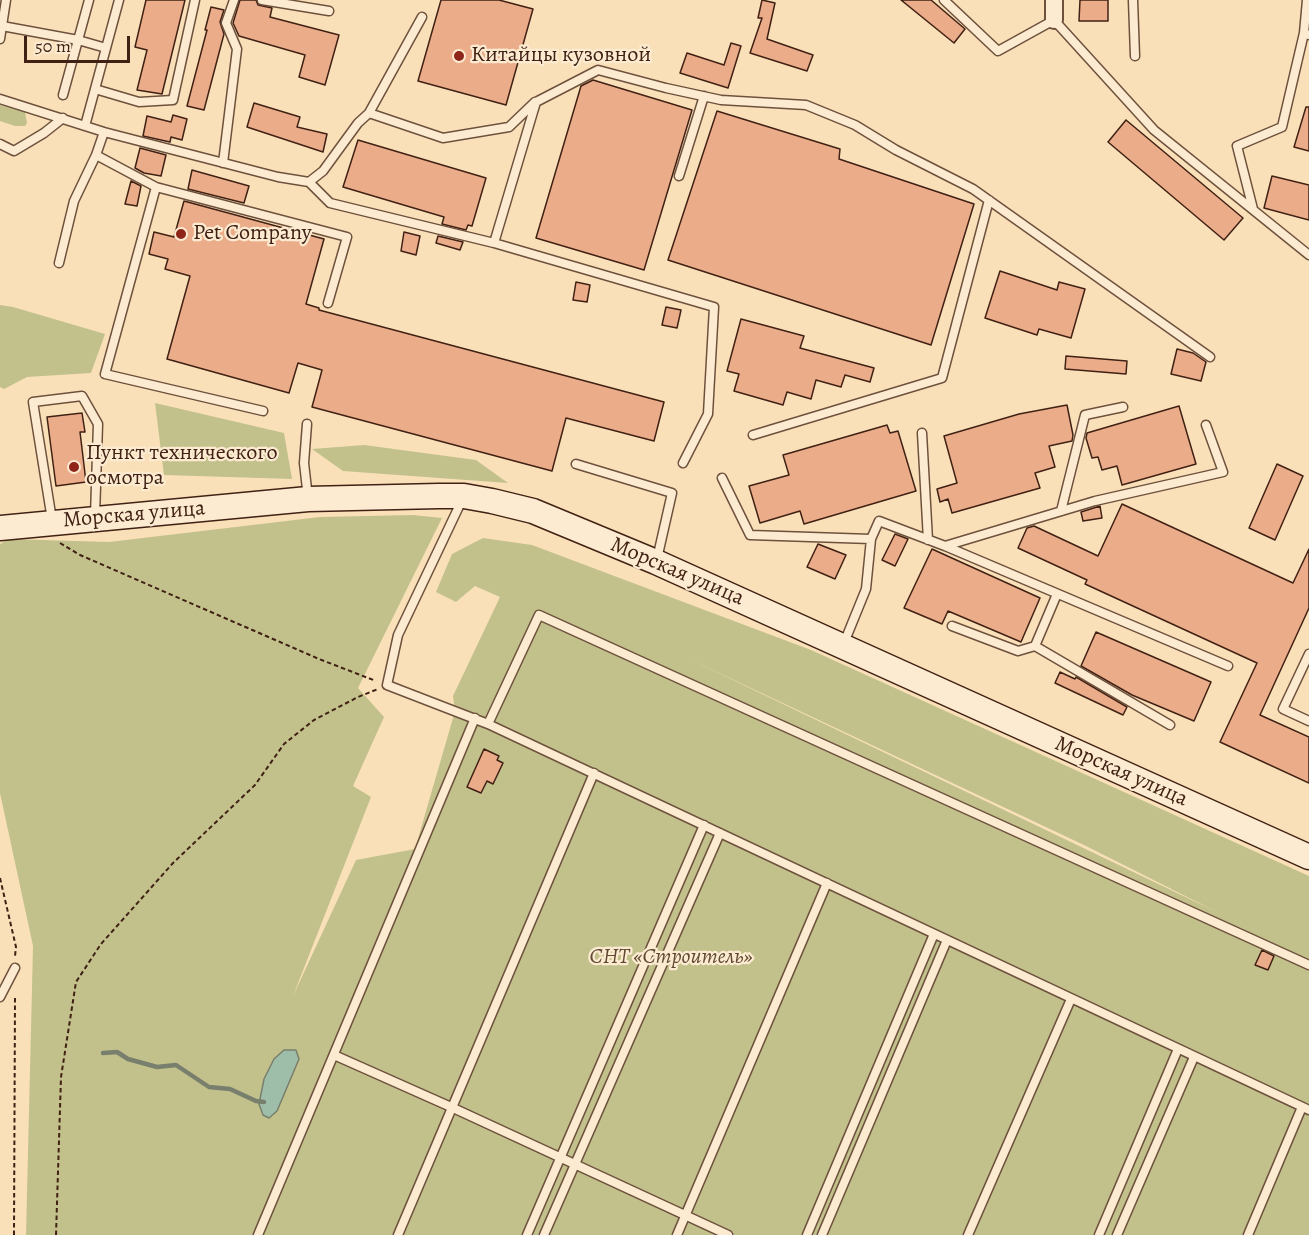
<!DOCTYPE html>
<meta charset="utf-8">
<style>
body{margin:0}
#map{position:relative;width:1309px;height:1235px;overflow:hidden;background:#fae0b8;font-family:Alegreya,serif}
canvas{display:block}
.scale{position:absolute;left:24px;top:36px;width:106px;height:27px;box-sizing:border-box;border:3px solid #402114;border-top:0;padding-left:8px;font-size:18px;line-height:21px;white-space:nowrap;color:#402114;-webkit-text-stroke:4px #fcebd1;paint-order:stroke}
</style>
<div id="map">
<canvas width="1309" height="1235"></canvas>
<div class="scale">50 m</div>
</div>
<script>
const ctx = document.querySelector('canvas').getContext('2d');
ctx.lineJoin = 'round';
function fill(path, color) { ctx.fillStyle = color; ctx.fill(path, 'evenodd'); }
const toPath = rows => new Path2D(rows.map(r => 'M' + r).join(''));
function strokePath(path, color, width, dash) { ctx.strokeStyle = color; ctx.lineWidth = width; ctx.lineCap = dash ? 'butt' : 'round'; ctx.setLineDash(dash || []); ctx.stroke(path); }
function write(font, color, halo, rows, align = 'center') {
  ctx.font = font + ' Alegreya,serif'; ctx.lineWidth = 4.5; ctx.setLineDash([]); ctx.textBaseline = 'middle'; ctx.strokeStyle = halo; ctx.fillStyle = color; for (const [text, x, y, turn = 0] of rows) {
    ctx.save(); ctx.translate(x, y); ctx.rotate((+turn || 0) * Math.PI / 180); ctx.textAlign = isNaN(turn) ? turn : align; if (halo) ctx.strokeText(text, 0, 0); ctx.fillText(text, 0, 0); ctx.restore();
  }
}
const green = toPath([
 [0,105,25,112,27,123,25,126,15,126,0,121],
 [0,305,13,307,105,334,91,373,27,377,4,389,0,387],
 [155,403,284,433,292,479,164,475],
 [364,445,476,460,508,483,343,471,312,449],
 [413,515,442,518,358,688,384,717,353,786,371,797,293,996,356,860,415,849,455,711,453,696,500,597,475,586,456,602,436,592,452,554,483,538,532,545,811,650,1309,876,1309,1235,26,1235,33,946,0,793,0,544,9,539,109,542,320,517],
 [685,657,1086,846,1219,913]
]);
const water = toPath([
 [284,1050,296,1050,299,1059,277,1111,269,1118,263,1115,259,1104,264,1079,274,1059,284,1050]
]);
const stream = toPath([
 [103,1053,117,1052,128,1059,157,1067,176,1065,209,1087,230,1089,256,1101,264,1102]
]);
const building = toPath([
 [146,0,185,0,162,94,137,90,147,50,135,47,146,0],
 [240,0,256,0,258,5,272,8,270,17,339,35,325,85,299,77,305,55,239,36,233,23,240,0],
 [441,0,499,0,533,9,506,105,418,81,441,0],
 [762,0,775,3,767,39,813,55,807,71,750,53,762,18,758,18,762,0],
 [901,0,931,0,965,29,954,43,901,0],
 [1080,0,1108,0,1108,21,1079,21,1080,0],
 [211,7,224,10,220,22,224,34,204,110,187,106,207,30,205,30,211,7],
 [731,43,741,46,728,88,680,73,687,53,724,65,731,43],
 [593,80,692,110,644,270,536,238,581,86,593,80],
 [254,103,300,117,297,127,327,134,323,152,247,127,254,103],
 [1306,107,1309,107,1309,151,1294,147,1306,107],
 [717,111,840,149,839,159,974,204,931,345,668,260,717,111],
 [173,115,187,119,182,140,171,137,170,142,143,136,147,116,171,122,173,115],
 [1126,120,1243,218,1224,240,1108,142,1126,120],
 [358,140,486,178,472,226,468,225,466,230,442,224,444,217,343,187,358,140],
 [140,148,166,155,161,176,144,173,135,168,140,148],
 [192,170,249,186,244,203,188,189,192,170],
 [1272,176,1309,185,1309,220,1264,208,1272,176],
 [131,181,141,186,137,206,125,204,131,181],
 [184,201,324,239,306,304,319,308,319,310,664,402,654,441,566,418,552,471,312,407,322,370,298,363,289,393,167,359,190,276,165,269,168,259,149,254,154,232,174,237,184,201],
 [404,232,420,236,416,255,401,251,404,232],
 [438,236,463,242,460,250,436,243,438,236],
 [1000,271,1057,290,1059,282,1085,289,1071,338,1039,329,1037,335,985,318,1000,271],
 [576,282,590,285,587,302,573,300,576,282],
 [666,307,681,310,677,328,662,325,666,307],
 [741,319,804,336,800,348,874,368,870,382,845,375,841,387,816,380,811,399,787,392,783,405,734,391,739,374,727,371,741,319],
 [1177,349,1193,353,1206,362,1201,381,1171,374,1177,349],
 [1066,356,1127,361,1126,374,1065,369,1066,356],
 [1067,405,1073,435,1072,441,1049,446,1055,467,1035,473,1040,488,952,513,948,499,940,502,937,489,957,483,944,436,1019,414,1067,405],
 [1179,406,1196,464,1122,485,1117,466,1102,470,1098,457,1092,458,1086,438,1087,433,1179,406],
 [82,413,85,432,80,432,86,482,56,486,47,417,82,413],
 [887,425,890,433,898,431,916,491,804,524,800,511,760,523,749,486,789,475,783,455,887,425],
 [1277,464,1303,476,1275,540,1249,528,1277,464],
 [1122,504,1293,583,1309,549,1309,608,1260,715,1309,737,1309,783,1220,742,1257,663,1085,584,1087,580,1018,548,1027,528,1034,526,1098,556,1122,504],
 [1100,506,1102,518,1083,521,1081,512,1100,506],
 [895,534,908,539,895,566,882,560,895,534],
 [818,544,846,555,835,579,807,567,818,544],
 [932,549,1040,598,1021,642,948,611,942,624,904,608,932,549],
 [1096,632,1211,682,1194,721,1132,695,1081,666,1096,632],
 [1060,672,1075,679,1076,677,1127,707,1123,715,1055,683,1060,672],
 [484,749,499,756,497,760,503,763,493,784,487,781,481,793,467,787,484,749],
 [1262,950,1274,956,1268,970,1255,965,1262,950]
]);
const path = toPath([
 [60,543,80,555,319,659,376,681],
 [0,878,16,947,15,956],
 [14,1235,15,995],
 [56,1235,61,1077,76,982,101,944,173,863,255,785,284,744,314,720,358,697,378,689]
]);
const lane = toPath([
 [262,0,329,11],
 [944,0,998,51,1054,20,1154,130,1309,255],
 [1133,0,1135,56],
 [1307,0,1304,33,1309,35],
 [2,26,78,40,106,48],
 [0,39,6,0],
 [95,89,139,102,173,100,195,0],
 [63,95,89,0],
 [0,99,104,132,278,177,309,182,330,203,494,243],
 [369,113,422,17],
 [85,126,119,0],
 [0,144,14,151,44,133,63,118],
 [96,155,156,187,105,374,263,411],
 [223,163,237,49,226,23,234,0],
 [679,176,704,96],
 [309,182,323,171,358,123,369,113,443,138,509,127,535,102],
 [156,187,347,237,328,303],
 [1253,209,1237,146,1282,127,1304,33],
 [59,263,74,201,96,155,104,132],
 [307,424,304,463,308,498],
 [922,433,928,540],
 [753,435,942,378,989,200],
 [683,463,708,414,714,307,494,243,536,102,598,70,666,88,721,100,806,105,855,125,896,150,973,189,1210,357],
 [576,464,672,493,657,559],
 [722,478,750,535,871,539],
 [463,498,398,635,387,685,488,724,1309,1110],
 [1061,511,1085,415,1123,407],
 [52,520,33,402,82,396,98,424,95,516],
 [945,546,1228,666],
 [1057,594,1035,646,1170,725],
 [952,626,1018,651,1035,646],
 [844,643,866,589,871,539,879,521,945,546,1095,501,1223,472,1206,425],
 [1309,654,1283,709,1309,721],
 [488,724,539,615,1309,965],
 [0,997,15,968],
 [334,1055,451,1107,728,1235],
 [258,1235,475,718],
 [398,1235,594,773],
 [527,1235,704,825],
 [544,1235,720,833],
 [677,1235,827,883],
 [807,1235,934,934],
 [822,1235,947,940],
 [968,1235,1071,999],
 [1099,1235,1178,1049],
 [1117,1235,1194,1057],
 [1248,1235,1302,1107]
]);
const street = toPath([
 [1054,20,1054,0]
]);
const secondary = toPath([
 [0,528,308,499,439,496,464,496,492,501,533,511,656,562,1309,857]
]);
const markers = [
 [459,56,6,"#8f2418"],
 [181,234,6,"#8f2418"],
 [74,467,6,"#8f2418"]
];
const poiNames = [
 ["Китайцы кузовной",471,56],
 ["Pet Company",193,234],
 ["Пункт технического",86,454],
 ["осмотра",86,479]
];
const streetNames = [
 ["Морская улица",134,515,-5],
 ["Морская улица",677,572,23],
 ["Морская улица",1121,772,24]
];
const parkNames = [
 ["СНТ «Строитель»",671,958]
];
fill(green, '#c2c18c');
fill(water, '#9fbea9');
strokePath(water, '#797f6d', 1.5);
strokePath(stream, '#797f6d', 4.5);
fill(building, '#ebac8a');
strokePath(building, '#402114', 1.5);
strokePath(lane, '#6e513d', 11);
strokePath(street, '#6e513d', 20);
strokePath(secondary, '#402114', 27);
strokePath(path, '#402114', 2, [4.5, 3]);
strokePath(lane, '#fcebd1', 8);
strokePath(street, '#fcebd1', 16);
strokePath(secondary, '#fcebd1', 24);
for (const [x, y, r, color] of markers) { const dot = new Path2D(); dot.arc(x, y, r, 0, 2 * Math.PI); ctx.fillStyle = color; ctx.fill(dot); strokePath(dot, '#fcebd1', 2); }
write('22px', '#402114', '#fcebd1', poiNames, 'left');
write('22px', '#402114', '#fcebd1', streetNames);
write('italic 22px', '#604932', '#fcebd1', parkNames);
</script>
